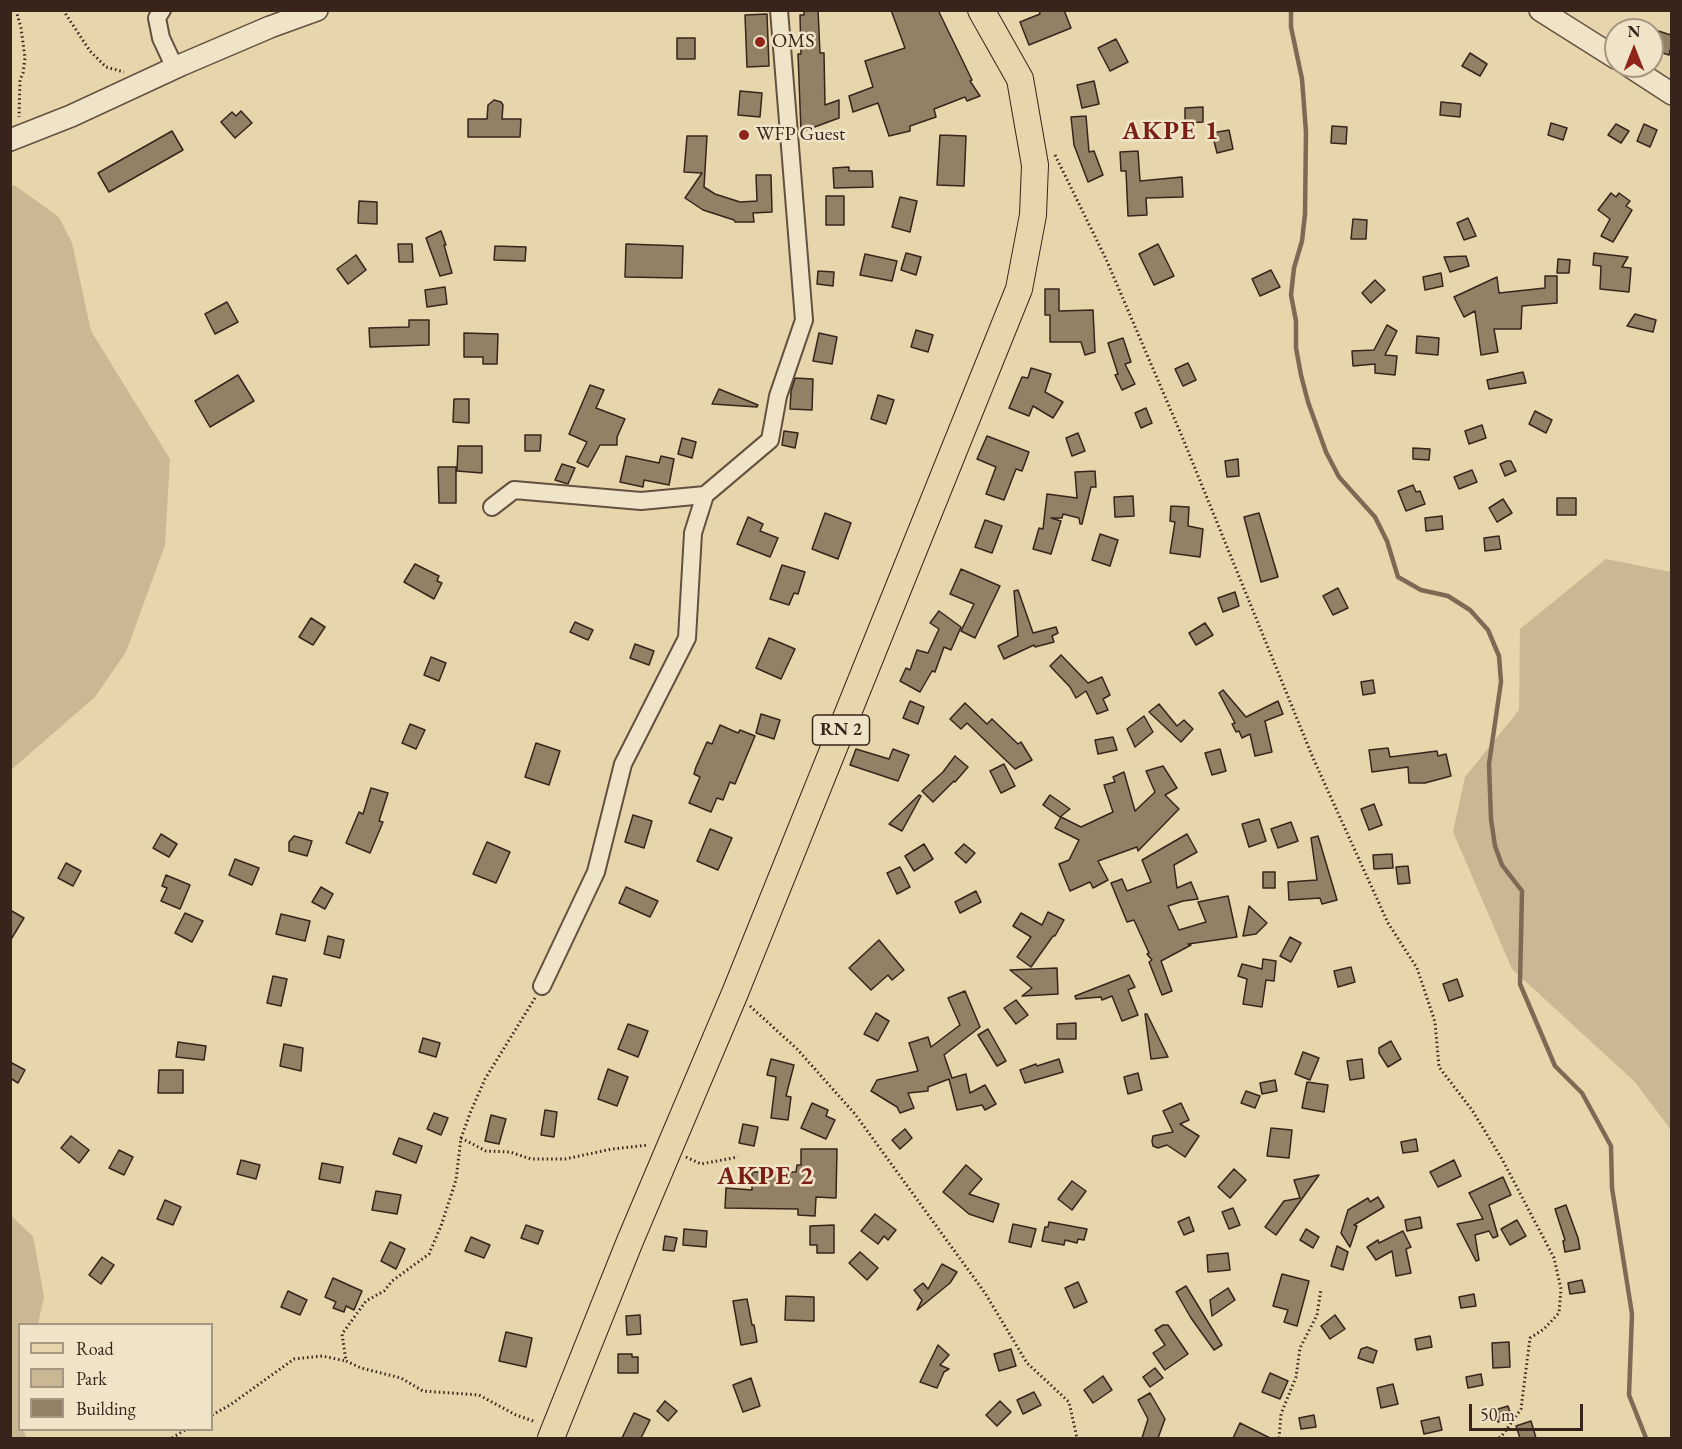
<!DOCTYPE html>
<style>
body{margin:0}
#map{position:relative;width:1682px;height:1449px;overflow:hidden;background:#e7d6ab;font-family:"EB Garamond",serif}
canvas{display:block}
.frame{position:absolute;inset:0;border:12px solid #38241b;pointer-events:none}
.legend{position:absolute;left:18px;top:1323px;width:195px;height:108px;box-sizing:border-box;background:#efe4c8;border:2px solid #a69783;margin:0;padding:8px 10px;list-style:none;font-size:18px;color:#38241b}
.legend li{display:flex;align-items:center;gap:12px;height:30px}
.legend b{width:30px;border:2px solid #a69783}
.north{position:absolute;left:1604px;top:18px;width:60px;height:60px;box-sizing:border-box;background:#efe4c8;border:2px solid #a69783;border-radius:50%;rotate:0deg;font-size:16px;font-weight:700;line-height:24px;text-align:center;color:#38241b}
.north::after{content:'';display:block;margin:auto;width:21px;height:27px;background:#8f2418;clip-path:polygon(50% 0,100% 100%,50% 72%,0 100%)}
.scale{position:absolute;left:1469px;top:1404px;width:114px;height:27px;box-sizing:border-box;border:3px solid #38241b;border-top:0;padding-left:8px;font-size:18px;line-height:21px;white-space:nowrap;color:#38241b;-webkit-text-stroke:4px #efe4c8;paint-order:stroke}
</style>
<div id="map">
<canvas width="1682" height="1449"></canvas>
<div class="frame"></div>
<ul class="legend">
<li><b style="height:8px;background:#e7d6ab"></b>Road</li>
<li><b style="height:16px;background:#c9b893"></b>Park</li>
<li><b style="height:16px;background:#938166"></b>Building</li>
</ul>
<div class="north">N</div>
<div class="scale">50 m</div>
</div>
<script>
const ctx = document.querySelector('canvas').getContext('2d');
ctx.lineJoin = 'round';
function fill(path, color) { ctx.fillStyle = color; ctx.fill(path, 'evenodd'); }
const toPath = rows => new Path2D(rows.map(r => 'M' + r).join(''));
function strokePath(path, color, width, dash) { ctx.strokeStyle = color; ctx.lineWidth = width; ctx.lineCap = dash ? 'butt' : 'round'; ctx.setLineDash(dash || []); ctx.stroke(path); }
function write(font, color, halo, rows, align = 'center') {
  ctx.font = font + ' "EB Garamond",serif'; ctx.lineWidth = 5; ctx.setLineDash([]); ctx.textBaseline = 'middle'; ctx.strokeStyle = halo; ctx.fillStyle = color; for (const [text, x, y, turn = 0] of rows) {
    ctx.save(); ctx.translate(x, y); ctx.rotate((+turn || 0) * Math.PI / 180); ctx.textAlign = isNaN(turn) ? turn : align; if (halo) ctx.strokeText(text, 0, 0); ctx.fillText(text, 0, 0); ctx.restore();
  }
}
const green = toPath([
 [14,185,59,217,72,243,91,331,170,459,165,545,126,652,95,697,11,770,10,186],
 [1606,559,1671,572,1671,1130,1635,1082,1512,969,1453,832,1465,777,1519,710,1520,629],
 [11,1216,33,1236,44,1297,38,1324,20,1324,20,1430,24,1430,26,1438,11,1438]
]);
const stream = toPath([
 [1291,10,1291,27,1302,79,1306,132,1305,214,1302,241,1294,268,1291,295,1296,321,1296,348,1301,375,1308,402,1326,452,1339,477,1375,517,1387,541,1398,577,1421,590,1448,596,1470,610,1488,630,1499,656,1501,682,1489,764,1491,819,1495,846,1502,865,1522,891,1520,984,1555,1066,1582,1093,1611,1146,1612,1188,1632,1314,1629,1395,1646,1438]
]);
const building = toPath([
 [804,10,818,10,820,53,824,53,825,105,839,100,839,118,801,132,798,54,801,54,800,15,804,15,804,10],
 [891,10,938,10,972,80,970,81,980,96,967,101,965,97,934,109,936,117,910,126,910,131,889,136,878,103,853,112,849,96,873,87,865,61,905,48,891,10],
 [1039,10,1064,10,1071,28,1029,45,1020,22,1040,14,1039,10],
 [767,14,769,66,747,67,745,15,767,14],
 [1652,29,1671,35,1671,47,1669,55,1652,50,1652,29],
 [677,38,695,38,695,59,677,59,677,38],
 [1116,39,1128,62,1110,71,1098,48,1116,39],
 [1470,53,1487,64,1480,76,1462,66,1470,53],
 [1094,81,1099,104,1082,108,1077,85,1094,81],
 [740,91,762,93,760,117,738,115,740,91],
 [494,100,501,102,503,105,502,119,521,119,520,137,468,137,468,119,487,119,488,105,494,100],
 [1441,102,1461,104,1460,117,1440,115,1441,102],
 [1203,107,1203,122,1185,123,1185,108,1203,107],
 [241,111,252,123,235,138,221,122,232,112,236,116,241,111],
 [1086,116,1089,152,1094,151,1103,175,1088,182,1074,145,1071,117,1086,116],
 [1551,123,1567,128,1563,140,1548,135,1551,123],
 [1616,124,1629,131,1621,143,1608,135,1616,124],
 [1644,124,1657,130,1650,147,1637,141,1644,124],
 [1332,126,1347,127,1346,144,1331,143,1332,126],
 [1229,130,1233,149,1217,153,1212,133,1229,130],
 [172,131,183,150,109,192,98,173,172,131],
 [940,135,966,136,964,186,937,185,940,135],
 [687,136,707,136,704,187,715,194,740,202,757,201,756,175,771,175,772,212,753,213,754,222,735,222,734,220,703,210,685,198,702,173,684,172,687,136],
 [1138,151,1140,181,1182,177,1183,197,1146,198,1147,215,1128,216,1126,171,1121,171,1120,152,1138,151],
 [849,167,849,171,872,171,873,187,834,188,833,168,849,167],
 [1611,193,1616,197,1619,193,1630,201,1626,206,1632,210,1613,242,1601,236,1610,219,1598,210,1611,193],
 [826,196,844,196,844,225,826,225,826,196],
 [900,197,917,201,910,232,892,227,900,197],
 [359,201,377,202,377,224,358,223,359,201],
 [1468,218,1476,236,1464,240,1457,223,1468,218],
 [1353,219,1367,220,1366,239,1351,239,1353,219],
 [441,231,446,245,444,245,452,273,440,276,426,238,441,231],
 [398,244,412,244,413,262,399,262,398,244],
 [626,244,683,246,682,278,625,277,626,244],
 [1158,244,1174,276,1154,285,1139,254,1158,244],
 [495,246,526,247,525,261,494,260,495,246],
 [906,253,921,257,916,275,901,270,906,253],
 [1594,253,1628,257,1622,267,1631,268,1629,292,1600,289,1601,266,1593,265,1594,253],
 [865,254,897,261,892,281,860,275,865,254],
 [356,255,366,270,348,284,337,269,356,255],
 [1466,256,1469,266,1450,272,1444,257,1466,256],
 [1558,259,1570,260,1569,273,1557,273,1558,259],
 [1271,270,1280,287,1260,296,1252,279,1271,270],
 [818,271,834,272,833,286,817,284,818,271],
 [1441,273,1443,286,1425,290,1423,277,1441,273],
 [1545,276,1557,276,1557,303,1522,306,1521,329,1494,329,1498,352,1481,355,1475,311,1464,317,1454,297,1497,277,1499,293,1545,288,1545,276],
 [1375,280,1385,290,1371,303,1362,293,1375,280],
 [445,287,447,304,427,307,425,290,445,287],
 [1045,289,1059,289,1059,311,1093,310,1095,352,1085,355,1081,342,1050,342,1050,315,1045,315,1045,289],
 [227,302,238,322,215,334,205,314,227,302],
 [1635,314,1656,320,1653,332,1627,326,1635,314],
 [409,320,429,320,429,345,370,347,369,328,409,327,409,320],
 [1387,325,1397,331,1385,355,1397,356,1395,375,1375,373,1375,364,1353,366,1352,351,1374,350,1387,325],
 [916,330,933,335,928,352,911,347,916,330],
 [464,333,498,334,497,364,483,364,483,357,464,357,464,333],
 [819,333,837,337,832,364,813,361,819,333],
 [1417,336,1439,338,1438,355,1416,353,1417,336],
 [1123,338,1131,362,1125,364,1135,384,1122,390,1115,375,1118,374,1108,343,1123,338],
 [1188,363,1196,380,1183,386,1175,369,1188,363],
 [1031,368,1051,374,1045,392,1063,402,1053,418,1033,406,1029,416,1009,408,1022,377,1028,378,1031,368],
 [1523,372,1526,383,1489,389,1487,380,1523,372],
 [238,375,254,401,210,427,195,401,238,375],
 [795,378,813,379,812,410,790,409,791,391,795,378],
 [590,385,604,390,596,408,625,419,617,437,617,445,600,445,588,467,577,462,587,442,569,434,590,385],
 [719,389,758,405,757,407,712,404,719,389],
 [878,395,894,400,886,424,871,419,878,395],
 [454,399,469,399,469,423,453,422,454,399],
 [1146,408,1152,423,1141,428,1135,413,1146,408],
 [1535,411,1552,420,1546,433,1529,424,1535,411],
 [1482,425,1486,438,1469,444,1465,431,1482,425],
 [784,431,798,433,795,448,782,445,784,431],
 [1078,433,1085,451,1072,456,1066,438,1078,433],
 [525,435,541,435,540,451,525,451,525,435],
 [987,436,1029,452,1022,471,1016,469,1004,500,986,494,996,467,977,459,987,436],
 [682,438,696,442,692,458,678,454,682,438],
 [458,446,482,446,482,473,457,471,458,446],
 [1413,448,1430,449,1429,460,1413,459,1413,448],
 [626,456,659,463,661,456,674,459,669,485,644,480,643,487,620,482,626,456],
 [1238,459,1239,476,1227,477,1225,461,1238,459],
 [1507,461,1511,461,1516,471,1505,476,1500,464,1507,461],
 [562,464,575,468,568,484,555,480,562,464],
 [438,467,456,467,456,503,439,503,438,467],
 [1472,470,1477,482,1459,489,1454,477,1472,470],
 [1095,471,1096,487,1091,487,1082,524,1080,524,1079,518,1063,514,1062,518,1051,518,1061,521,1051,554,1033,549,1039,528,1043,529,1047,494,1077,498,1075,472,1095,471],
 [1413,485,1416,492,1420,491,1425,504,1406,511,1398,491,1413,485],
 [1133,496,1134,516,1115,517,1114,497,1133,496],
 [1557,498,1576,498,1576,515,1557,515,1557,498],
 [1503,499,1512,513,1497,522,1489,508,1503,499],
 [1171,506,1189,507,1188,526,1203,529,1200,557,1170,553,1175,522,1170,521,1171,506],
 [825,513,851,523,838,559,812,549,825,513],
 [1259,513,1278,577,1261,582,1244,517,1259,513],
 [1442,516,1443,529,1426,531,1425,518,1442,516],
 [748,517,763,524,760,531,778,538,770,557,737,544,748,517],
 [985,520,1002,526,992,553,975,547,985,520],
 [1100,534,1118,540,1110,566,1092,560,1100,534],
 [1499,536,1501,549,1485,551,1484,538,1499,536],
 [415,564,439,576,437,581,442,583,434,599,404,582,415,564],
 [782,565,805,572,798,594,794,593,789,605,770,599,782,565],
 [961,569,1000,586,975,638,961,631,974,604,950,594,961,569],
 [1338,588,1348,608,1333,615,1323,596,1338,588],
 [1018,590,1033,633,1056,627,1058,633,1052,636,1054,642,1035,647,1034,645,1004,659,998,646,1018,636,1014,591,1018,590],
 [1235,592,1239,606,1223,612,1218,598,1235,592],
 [939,611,961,627,951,650,944,647,935,672,932,671,920,692,900,681,906,668,910,670,917,650,928,653,939,629,930,623,939,611],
 [311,618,325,627,313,645,299,637,311,618],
 [575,622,593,630,588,640,570,632,575,622],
 [1205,623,1213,635,1196,645,1189,633,1205,623],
 [769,638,795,649,781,679,756,668,769,638],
 [635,644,654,651,649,665,630,658,635,644],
 [1061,655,1088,683,1102,677,1110,695,1103,699,1108,710,1097,714,1086,691,1076,698,1070,687,1050,666,1061,655],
 [431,657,446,663,439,681,424,675,431,657],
 [1373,680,1375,693,1363,695,1361,682,1373,680],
 [1223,690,1246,717,1278,701,1283,714,1265,721,1272,752,1255,756,1250,734,1242,738,1239,731,1236,732,1232,724,1235,723,1219,693,1223,690],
 [910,701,924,707,918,724,903,718,910,701],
 [965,703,987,724,992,719,1018,744,1021,742,1032,760,1015,769,967,723,961,729,950,719,965,703],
 [1159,704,1177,726,1184,720,1193,729,1181,742,1149,712,1159,704],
 [761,714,780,720,774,739,756,733,761,714],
 [1144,716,1153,732,1135,747,1127,729,1144,716],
 [410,724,425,730,416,749,402,743,410,724],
 [720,725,738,733,740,730,755,736,735,784,730,782,723,800,717,798,711,812,689,803,700,777,694,774,696,767,707,742,712,744,720,725],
 [1113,737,1117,750,1098,754,1095,740,1113,737],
 [536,743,560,751,549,785,525,777,536,743],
 [1388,748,1390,757,1437,751,1438,756,1446,754,1451,776,1425,783,1409,783,1408,767,1372,772,1369,750,1388,748],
 [856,749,889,759,893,749,909,755,898,781,850,765,856,749],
 [1220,749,1226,771,1212,775,1205,753,1220,749],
 [955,756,968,767,955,782,954,781,933,802,922,791,943,772,955,756],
 [1004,764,1015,786,1001,793,990,771,1004,764],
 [1163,766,1177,788,1165,795,1179,809,1138,851,1137,847,1098,861,1108,880,1093,888,1090,882,1070,891,1059,864,1069,860,1079,840,1055,828,1061,817,1081,827,1113,812,1104,785,1115,782,1113,777,1124,772,1135,811,1155,792,1146,771,1163,766],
 [371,788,388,793,379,821,383,822,370,853,346,843,359,812,363,814,371,788],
 [919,795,921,796,902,831,889,824,919,795],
 [1050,795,1070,809,1060,817,1043,805,1050,795],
 [1374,804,1382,825,1369,830,1361,809,1374,804],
 [633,815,652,821,644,848,625,842,633,815],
 [1259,819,1266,841,1249,847,1242,824,1259,819],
 [1291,822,1298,841,1278,848,1271,829,1291,822],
 [710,829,732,838,718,870,697,861,710,829],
 [161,834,177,844,169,857,153,848,161,834],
 [1187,834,1197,852,1174,865,1177,888,1191,882,1198,899,1183,901,1168,906,1179,930,1206,922,1198,902,1228,896,1237,937,1188,944,1191,945,1161,961,1172,991,1162,995,1149,962,1152,960,1147,954,1149,953,1134,920,1127,922,1111,883,1122,879,1127,891,1151,882,1142,860,1187,834],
 [294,836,312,841,307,856,289,851,289,842,294,836],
 [1318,836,1337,900,1322,904,1320,898,1289,900,1288,882,1317,880,1311,838,1318,836],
 [487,842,510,852,496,883,473,874,487,842],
 [924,844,933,859,914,871,905,856,924,844],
 [964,844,975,853,966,863,955,853,964,844],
 [1392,854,1393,868,1374,869,1373,855,1392,854],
 [235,859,259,868,252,885,229,875,235,859],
 [66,863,81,871,73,886,58,878,66,863],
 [1408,866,1410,883,1398,884,1396,867,1408,866],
 [900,867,910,887,897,894,887,873,900,867],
 [1263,872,1275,872,1275,888,1263,888,1263,872],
 [166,875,190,885,180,909,161,901,167,888,162,886,166,875],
 [321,887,333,894,325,909,312,902,321,887],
 [626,887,658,901,650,917,619,903,626,887],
 [976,891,981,902,960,913,955,902,976,891],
 [1249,906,1267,923,1256,934,1243,936,1249,906],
 [10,910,24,918,10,941,10,910],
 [1048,912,1064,920,1055,936,1053,936,1031,967,1017,957,1031,937,1013,926,1021,913,1042,925,1048,912],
 [185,913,203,921,192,942,175,933,185,913],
 [281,914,310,921,305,941,276,934,281,914],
 [328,936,344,940,340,958,324,954,328,936],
 [1290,937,1301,943,1291,962,1280,956,1290,937],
 [879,940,904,970,892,980,888,975,871,990,849,968,879,940],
 [1263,959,1276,961,1274,981,1266,980,1262,1007,1243,1004,1247,979,1238,976,1242,964,1262,969,1263,959],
 [1351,967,1355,982,1338,987,1334,971,1351,967],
 [1057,968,1058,994,1022,996,1032,988,1010,970,1057,968],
 [1129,975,1135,987,1128,990,1138,1015,1122,1021,1112,996,1102,1000,1101,997,1076,999,1075,996,1129,975],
 [273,976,287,979,281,1006,267,1003,273,976],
 [1457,979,1463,996,1449,1001,1443,984,1457,979],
 [965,991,980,1027,944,1055,952,1078,966,1074,970,1093,985,1085,996,1104,985,1110,982,1105,957,1110,949,1079,928,1087,928,1091,908,1093,914,1108,900,1113,897,1107,871,1091,877,1080,918,1071,909,1043,928,1037,931,1047,960,1025,948,998,965,991],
 [1016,1000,1028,1015,1016,1024,1004,1008,1016,1000],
 [876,1013,889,1021,878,1041,864,1034,876,1013],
 [1145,1014,1147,1014,1168,1057,1151,1059,1145,1014],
 [1076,1023,1076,1039,1057,1039,1057,1024,1076,1023],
 [628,1024,648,1031,638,1057,618,1049,628,1024],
 [988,1029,1006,1061,997,1066,978,1035,988,1029],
 [423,1038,440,1043,436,1057,419,1052,423,1038],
 [1391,1041,1401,1059,1388,1067,1379,1053,1379,1048,1391,1041],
 [178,1042,206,1046,204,1060,176,1057,178,1042],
 [284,1044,303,1048,301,1071,280,1066,284,1044],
 [1303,1052,1319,1058,1310,1080,1295,1074,1303,1052],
 [771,1059,794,1065,786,1096,791,1097,788,1120,771,1118,776,1077,767,1075,771,1059],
 [1059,1059,1063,1072,1025,1083,1020,1070,1036,1064,1037,1066,1059,1059],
 [1362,1059,1364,1078,1350,1080,1347,1061,1362,1059],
 [10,1062,25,1070,18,1083,10,1078,10,1062],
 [608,1069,628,1077,617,1106,598,1099,608,1069],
 [159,1070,183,1070,183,1093,158,1093,159,1070],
 [1138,1073,1142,1090,1128,1094,1124,1077,1138,1073],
 [1275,1080,1277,1091,1262,1094,1260,1083,1275,1080],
 [1307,1082,1328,1085,1324,1112,1302,1108,1307,1082],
 [1246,1091,1260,1096,1255,1108,1241,1103,1246,1091],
 [812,1103,828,1110,826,1116,835,1120,826,1139,801,1128,812,1103],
 [1181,1103,1189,1120,1180,1124,1199,1136,1185,1157,1167,1145,1158,1148,1153,1146,1152,1141,1153,1136,1173,1132,1163,1111,1181,1103],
 [545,1110,557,1112,554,1137,541,1135,545,1110],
 [434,1113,448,1118,441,1135,427,1129,434,1113],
 [491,1115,506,1119,499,1144,485,1141,491,1115],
 [743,1124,758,1127,754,1146,739,1143,743,1124],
 [1271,1128,1292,1130,1289,1158,1267,1156,1271,1128],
 [905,1129,912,1138,900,1149,892,1140,905,1129],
 [71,1136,89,1150,79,1163,61,1148,71,1136],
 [399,1138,422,1146,416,1163,393,1154,399,1138],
 [1416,1139,1418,1151,1403,1153,1401,1142,1416,1139],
 [801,1149,837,1149,836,1198,816,1197,815,1216,798,1215,798,1209,725,1208,726,1188,752,1190,752,1172,796,1172,797,1165,801,1165,801,1149],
 [119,1150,133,1157,124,1175,109,1168,119,1150],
 [241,1160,260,1165,256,1179,237,1174,241,1160],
 [1454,1160,1461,1176,1438,1187,1430,1172,1454,1160],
 [322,1163,343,1167,340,1183,319,1179,322,1163],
 [966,1165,982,1179,969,1194,999,1204,993,1222,969,1214,943,1192,966,1165],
 [1234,1169,1246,1180,1230,1198,1218,1187,1234,1169],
 [1319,1175,1276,1235,1265,1227,1284,1201,1300,1198,1294,1180,1319,1175],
 [1503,1177,1511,1195,1489,1205,1498,1236,1493,1238,1489,1231,1475,1235,1479,1260,1476,1261,1457,1224,1483,1219,1469,1193,1503,1177],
 [1072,1181,1086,1191,1072,1210,1058,1199,1072,1181],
 [376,1191,401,1195,397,1214,372,1210,376,1191],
 [1378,1197,1384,1207,1354,1225,1357,1226,1350,1247,1341,1233,1348,1210,1368,1198,1370,1202,1378,1197],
 [165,1200,181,1207,173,1225,157,1219,165,1200],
 [1566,1205,1578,1238,1580,1249,1565,1252,1563,1241,1565,1240,1555,1209,1566,1205],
 [1233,1208,1240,1225,1229,1229,1222,1212,1233,1208],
 [875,1214,896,1230,888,1240,884,1236,878,1244,861,1231,875,1214],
 [1189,1217,1194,1231,1184,1235,1178,1222,1189,1217],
 [1420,1217,1422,1228,1407,1231,1405,1220,1420,1217],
 [1517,1220,1526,1236,1510,1245,1501,1229,1517,1220],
 [1049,1222,1087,1229,1084,1240,1078,1239,1077,1243,1065,1240,1064,1245,1042,1241,1045,1227,1048,1227,1049,1222],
 [1013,1224,1036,1229,1031,1247,1009,1242,1013,1224],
 [526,1225,543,1231,538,1244,521,1238,526,1225],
 [834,1225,834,1253,817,1253,817,1245,810,1245,810,1226,834,1225],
 [684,1229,707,1231,706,1247,683,1245,684,1229],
 [1306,1229,1319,1237,1313,1248,1300,1240,1306,1229],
 [1403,1231,1411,1247,1406,1249,1411,1273,1396,1276,1392,1251,1376,1260,1367,1247,1378,1240,1379,1243,1403,1231],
 [665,1236,677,1238,674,1251,663,1250,665,1236],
 [471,1237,490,1245,484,1258,465,1251,471,1237],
 [390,1242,405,1249,396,1269,381,1261,390,1242],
 [1337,1246,1348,1252,1343,1270,1331,1266,1337,1246],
 [860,1252,878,1268,867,1280,849,1263,860,1252],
 [1228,1253,1230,1270,1208,1272,1207,1255,1228,1253],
 [102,1257,114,1265,101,1284,89,1275,102,1257],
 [942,1264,957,1272,950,1283,917,1310,922,1300,914,1290,923,1283,928,1289,942,1264],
 [1282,1274,1309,1281,1297,1326,1284,1322,1288,1310,1273,1306,1282,1274],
 [333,1278,362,1291,354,1310,346,1306,344,1312,333,1308,336,1302,325,1297,333,1278],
 [1582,1280,1585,1292,1570,1294,1568,1283,1582,1280],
 [1078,1282,1087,1302,1074,1308,1065,1288,1078,1282],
 [1186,1286,1222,1345,1214,1350,1191,1318,1176,1292,1186,1286],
 [1228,1288,1235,1300,1212,1316,1210,1300,1228,1288],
 [288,1291,307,1300,300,1315,281,1307,288,1291],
 [1474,1294,1476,1306,1461,1308,1459,1297,1474,1294],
 [786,1296,814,1297,814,1321,785,1320,786,1296],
 [747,1299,752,1325,754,1325,757,1342,741,1345,733,1301,747,1299],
 [640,1315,641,1334,627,1335,626,1316,640,1315],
 [1335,1315,1345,1329,1330,1339,1321,1326,1335,1315],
 [1163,1325,1168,1325,1188,1354,1165,1370,1153,1353,1165,1345,1155,1330,1163,1325],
 [506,1332,532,1338,526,1367,499,1361,506,1332],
 [1430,1336,1432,1347,1417,1350,1415,1339,1430,1336],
 [1509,1342,1510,1367,1493,1368,1492,1343,1509,1342],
 [938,1345,949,1355,940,1365,949,1369,944,1372,937,1388,920,1382,938,1345],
 [1367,1347,1377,1351,1373,1363,1358,1358,1361,1349,1367,1347],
 [1011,1349,1016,1366,999,1371,994,1354,1011,1349],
 [618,1354,632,1354,632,1357,638,1357,638,1373,618,1373,618,1354],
 [1155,1368,1163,1378,1150,1387,1143,1377,1155,1368],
 [1270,1373,1288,1381,1280,1399,1262,1392,1270,1373],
 [1481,1374,1483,1385,1468,1388,1466,1377,1481,1374],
 [1103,1376,1112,1390,1093,1403,1084,1390,1103,1376],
 [751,1378,760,1406,743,1412,733,1385,751,1378],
 [1393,1384,1398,1404,1381,1408,1377,1388,1393,1384],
 [1034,1392,1041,1405,1023,1414,1017,1400,1034,1392],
 [1150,1393,1165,1419,1158,1438,1142,1438,1148,1419,1138,1400,1150,1393],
 [665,1401,677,1411,668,1421,657,1411,665,1401],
 [1000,1401,1011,1412,997,1426,986,1415,1000,1401],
 [1508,1406,1512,1418,1498,1422,1495,1410,1508,1406],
 [634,1413,650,1420,641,1438,622,1438,634,1413],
 [1314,1415,1316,1427,1301,1429,1299,1418,1314,1415],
 [1439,1417,1442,1430,1424,1434,1421,1421,1439,1417],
 [1531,1421,1536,1438,1520,1438,1516,1426,1531,1421],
 [1240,1423,1270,1438,1233,1438,1240,1423]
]);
const path = toPath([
 [16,10,21,28,25,58,23,73,20,80,19,117],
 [63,10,90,51,106,67,124,72],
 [1055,155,1106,259,1181,434,1313,758,1388,923,1417,968,1435,1022,1439,1067,1472,1110,1502,1159,1554,1258,1561,1289,1559,1313,1544,1329,1530,1338,1521,1409,1501,1437,1498,1438],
 [535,998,485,1079,471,1111,461,1138,456,1180,441,1226,429,1254,392,1281,384,1291,366,1301,342,1334,346,1361,361,1368,401,1378,423,1391,479,1395,516,1415,536,1422],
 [750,1006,797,1049,855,1114,985,1293,1027,1363,1069,1402,1077,1438],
 [461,1138,486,1151,510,1152,531,1159,565,1159,612,1149,649,1145],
 [686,1157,701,1164,738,1157],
 [212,1415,230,1405,294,1359,322,1356,346,1361],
 [172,1438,185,1430],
 [1279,1438,1281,1414,1296,1377,1300,1348,1317,1315,1321,1289]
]);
const minor = toPath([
 [162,10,157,18,161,38,175,68],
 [492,507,514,490,641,501,705,495,770,440,778,396,804,320,779,10],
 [542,986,596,872,623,764,687,638,693,533,705,495]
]);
const tertiary = toPath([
 [1540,10,1616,58],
 [1629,66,1672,94],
 [10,140,71,116,181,65,270,27,317,10]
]);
const primary = toPath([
 [551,1438,630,1241,735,993,1019,289,1033,215,1035,165,1020,79,981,10]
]);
const markers = [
 [760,42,6,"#8f2418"],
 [744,135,6,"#8f2418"]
];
const shields = [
 [841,730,57]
];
const shieldNames = [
 ["RN 2",841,730]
];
const poiNames = [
 ["OMS",772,42],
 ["WFP Guest",756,135]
];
const districtNames = [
 ["AKPE 1",1171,132],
 ["AKPE 2",766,1177]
];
fill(green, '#c9b893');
strokePath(stream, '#7e6a54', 4.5);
fill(building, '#938166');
strokePath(building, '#38241b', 1.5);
strokePath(minor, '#64503f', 20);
strokePath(tertiary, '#64503f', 24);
strokePath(primary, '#38241b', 28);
strokePath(path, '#38241b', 3, [1.5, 3]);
strokePath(minor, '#efe4c8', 16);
strokePath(tertiary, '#efe4c8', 21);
strokePath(primary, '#e7d6ab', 26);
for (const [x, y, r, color] of markers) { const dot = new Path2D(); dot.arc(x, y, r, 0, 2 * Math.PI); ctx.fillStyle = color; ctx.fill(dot); strokePath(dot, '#efe4c8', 2); }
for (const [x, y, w] of shields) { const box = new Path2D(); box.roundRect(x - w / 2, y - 15, w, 30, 4.5); ctx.fillStyle = '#efe4c8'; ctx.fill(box); strokePath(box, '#38241b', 1.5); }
write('bold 18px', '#38241b', null, shieldNames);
write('20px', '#38241b', '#efe4c8', poiNames, 'left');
ctx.letterSpacing = '1.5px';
write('bold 26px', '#7a1f14', '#efe4c8', districtNames);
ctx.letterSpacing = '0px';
</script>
